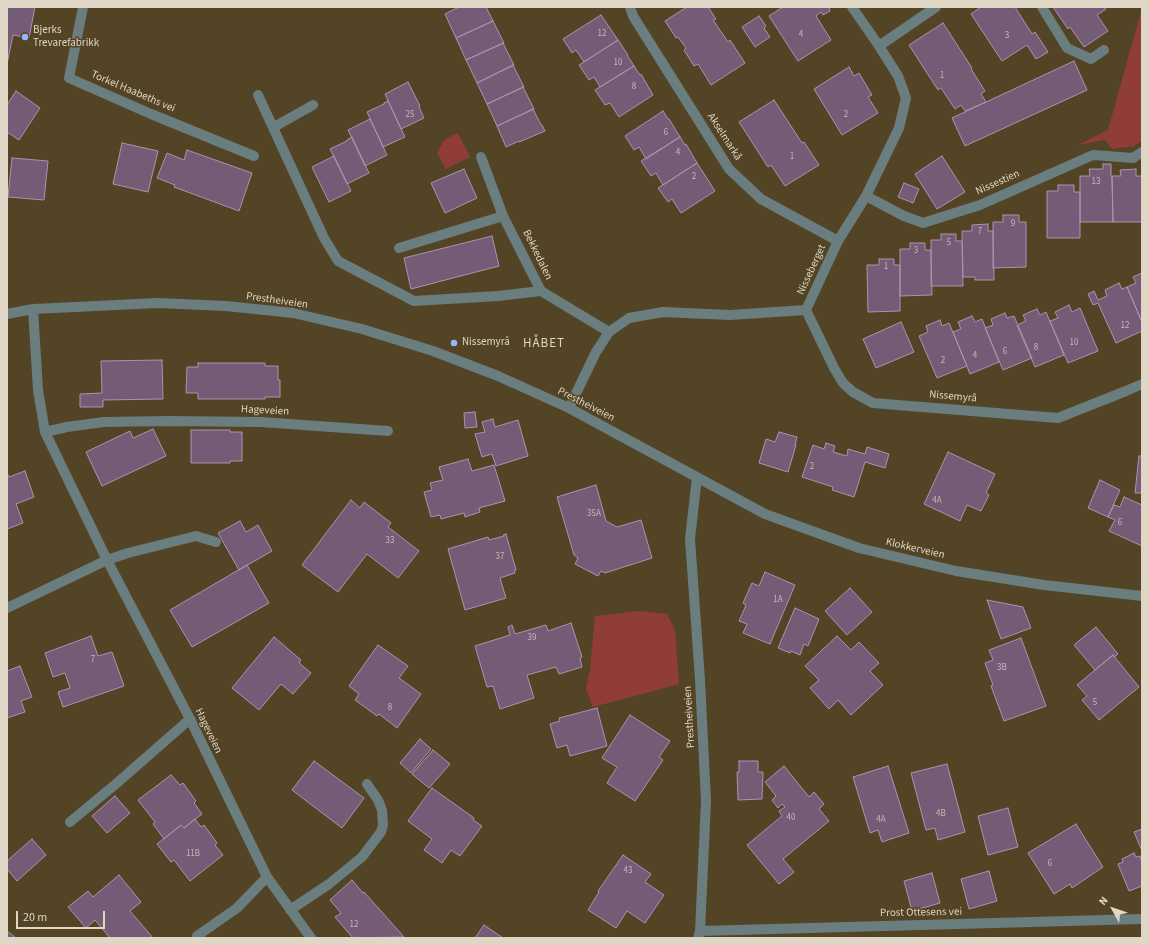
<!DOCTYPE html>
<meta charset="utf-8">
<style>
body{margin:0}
#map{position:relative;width:1149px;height:945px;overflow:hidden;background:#534425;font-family:"Source Sans 3",sans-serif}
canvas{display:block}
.frame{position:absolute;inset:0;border:8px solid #dfd6c5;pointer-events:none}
.north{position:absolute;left:1093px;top:889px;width:40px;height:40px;-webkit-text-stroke:3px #534425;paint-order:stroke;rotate:310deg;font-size:11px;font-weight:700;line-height:16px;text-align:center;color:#dfd6c5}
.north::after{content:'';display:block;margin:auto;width:14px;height:18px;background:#dfd6c5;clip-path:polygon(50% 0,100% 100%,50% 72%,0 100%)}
.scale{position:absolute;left:16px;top:911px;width:89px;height:18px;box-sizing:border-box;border:2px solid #dfd6c5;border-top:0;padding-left:5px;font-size:12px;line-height:14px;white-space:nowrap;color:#dfd6c5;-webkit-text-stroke:3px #534425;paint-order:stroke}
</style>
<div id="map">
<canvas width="1149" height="945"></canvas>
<div class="frame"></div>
<div class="north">N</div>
<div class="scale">20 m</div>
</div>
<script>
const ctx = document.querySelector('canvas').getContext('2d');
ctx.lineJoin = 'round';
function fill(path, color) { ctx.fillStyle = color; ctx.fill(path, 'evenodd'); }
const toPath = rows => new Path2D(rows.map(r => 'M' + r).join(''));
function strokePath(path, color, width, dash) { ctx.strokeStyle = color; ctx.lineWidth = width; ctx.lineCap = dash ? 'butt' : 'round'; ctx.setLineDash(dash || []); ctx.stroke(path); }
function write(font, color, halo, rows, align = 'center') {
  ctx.font = font + ' "Source Sans 3",sans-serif'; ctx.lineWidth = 3; ctx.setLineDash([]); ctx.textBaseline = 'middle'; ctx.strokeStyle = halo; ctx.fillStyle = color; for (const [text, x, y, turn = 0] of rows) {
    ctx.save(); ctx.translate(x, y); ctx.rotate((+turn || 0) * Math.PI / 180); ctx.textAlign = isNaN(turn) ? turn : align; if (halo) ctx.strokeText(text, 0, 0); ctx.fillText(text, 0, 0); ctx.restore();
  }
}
const green = toPath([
 [1142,8,1142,141,1134,146,1112,149,1105,140,1078,145,1108,130],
 [458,133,470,157,446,169,437,153,445,139],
 [639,611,667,614,675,630,679,684,593,707,586,689,590,670,595,616]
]);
const building = toPath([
 [7,7,35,7,29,38,13,35,7,64,7,7],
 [459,7,486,7,493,21,456,38,445,14,459,7],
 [687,7,708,7,716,19,713,20,728,42,730,40,745,63,711,85,698,64,694,66,684,50,686,48,678,37,676,38,665,21,687,7],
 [783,7,831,7,829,8,830,11,823,15,821,12,816,16,831,40,798,61,769,16,783,7],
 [981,7,1015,7,1032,34,1035,32,1048,52,1036,59,1027,45,1002,61,971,14,981,7],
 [1053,7,1104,7,1106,9,1097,15,1108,31,1084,47,1070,27,1068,29,1053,7],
 [601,15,618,40,584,62,576,50,572,53,563,39,601,15],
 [759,16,766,26,764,28,770,37,755,47,742,27,759,16],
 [493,21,504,43,466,60,456,38,493,21],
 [943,23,972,68,971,69,985,91,981,94,986,102,965,111,961,105,955,109,941,88,938,90,909,45,943,23],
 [618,40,628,55,627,55,634,66,600,87,594,77,589,80,579,65,618,40],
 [503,43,514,65,477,83,466,60,503,43],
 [1074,61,1087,90,965,146,952,118,1074,61],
 [513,65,524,87,487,104,477,83,513,65],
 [634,66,640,75,641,74,653,95,619,117,610,103,605,105,595,90,634,66],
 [849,67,854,76,859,73,872,95,868,97,878,113,842,135,814,89,849,67],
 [408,82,420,106,419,107,424,118,401,129,385,94,408,82],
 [523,87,534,109,497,126,487,104,523,87],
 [16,91,40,108,19,140,7,132,7,105,16,91],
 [774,100,802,143,804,142,819,165,785,186,771,165,768,167,739,122,774,100],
 [388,101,405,137,383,147,367,112,384,104,384,103,388,101],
 [533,109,541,125,542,125,545,131,519,142,519,141,506,147,497,126,533,109],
 [663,111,668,119,669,119,680,137,646,159,639,147,634,150,625,136,663,111],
 [370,119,387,155,365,166,348,130,370,119],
 [352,137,369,173,347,184,330,149,347,141,347,140,352,137],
 [680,137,685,145,686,144,697,163,663,185,656,173,651,176,641,161,680,137],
 [122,143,158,151,148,192,113,184,122,143],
 [187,150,252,173,239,211,174,187,175,185,157,178,167,153,184,160,187,150],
 [334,156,351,191,329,202,312,167,334,156],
 [942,156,965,192,937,209,915,174,942,156],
 [12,158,48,161,44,200,8,197,12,158],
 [697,163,715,191,681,213,672,199,668,202,658,188,697,163],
 [1103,164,1111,164,1111,176,1112,176,1113,222,1080,222,1080,176,1090,176,1089,169,1103,169,1103,164],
 [464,169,477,198,445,213,431,183,464,169],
 [1136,169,1136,176,1142,176,1142,222,1113,222,1112,176,1121,176,1120,170,1136,169],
 [904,183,919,189,913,203,898,197,904,183],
 [1058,185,1074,185,1074,192,1080,192,1080,238,1047,238,1047,191,1058,191,1058,185],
 [1003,215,1019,215,1019,222,1026,222,1026,267,993,268,993,222,1003,222,1003,215],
 [988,224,988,231,993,231,994,280,975,280,975,277,963,277,962,231,972,231,972,225,988,224],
 [941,234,956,234,956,241,962,241,963,286,931,286,931,240,941,240,941,234],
 [492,236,499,266,411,289,404,258,492,236],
 [910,243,925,243,925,250,931,250,932,295,900,296,900,249,910,249,910,243],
 [879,259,894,259,894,265,900,265,900,311,868,312,867,265,879,265,879,259],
 [1142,273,1142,322,1127,287,1136,283,1133,277,1142,273],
 [1119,283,1122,289,1127,287,1142,322,1142,331,1116,343,1098,303,1093,305,1088,294,1094,291,1098,300,1107,296,1105,290,1119,283],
 [1069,305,1072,312,1080,308,1098,351,1068,363,1050,321,1058,318,1055,312,1069,305],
 [1037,309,1040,315,1046,312,1064,355,1035,367,1017,325,1026,321,1023,315,1037,309],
 [1005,313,1007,318,1014,316,1032,358,1003,370,985,328,993,325,991,319,1005,313],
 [972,316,975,322,982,319,999,362,970,374,953,332,961,329,958,322,972,316],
 [940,320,942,326,949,323,967,366,937,378,919,336,928,332,926,326,940,320],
 [901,322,914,352,876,368,863,339,901,322],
 [162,360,163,399,103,400,103,407,80,407,80,394,102,393,101,361,162,360],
 [198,363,265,363,265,366,278,366,278,380,280,380,280,397,265,397,265,399,198,399,198,393,186,393,187,367,198,367,198,363],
 [475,412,477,427,465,428,464,413,475,412],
 [493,419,495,427,518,420,528,456,496,466,492,454,482,457,475,434,485,432,482,422,493,419],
 [153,429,166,456,102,486,86,452,130,431,133,438,153,429],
 [191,430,230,430,230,432,242,432,242,461,230,461,230,463,191,463,191,430],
 [779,432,797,437,795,445,796,445,788,472,759,463,766,439,775,442,779,432],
 [826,443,835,446,833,452,847,456,848,449,865,454,867,447,889,454,885,468,865,462,854,497,832,490,833,487,802,477,813,445,824,449,826,443],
 [948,452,995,474,986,493,989,495,981,511,967,505,960,521,924,504,948,452],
 [1139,456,1142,456,1142,493,1135,493,1139,456],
 [468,459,472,471,494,465,505,501,479,508,480,512,465,517,464,513,441,519,440,515,431,517,424,492,432,490,430,483,443,480,439,467,468,459],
 [25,471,34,497,16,504,23,523,7,529,7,473,9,477,25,471],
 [1100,480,1120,490,1108,517,1088,508,1100,480],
 [596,485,606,521,617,527,641,520,652,558,605,573,601,571,598,576,575,564,578,558,574,555,557,497,596,485],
 [1124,497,1142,505,1142,546,1109,531,1115,520,1108,517,1114,505,1120,507,1124,497],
 [351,500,360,508,364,502,391,523,388,527,419,551,398,578,367,554,338,592,302,565,351,500],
 [240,521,246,532,258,525,272,551,239,570,218,533,240,521],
 [506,534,516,570,514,571,515,573,500,578,506,598,465,610,448,549,488,537,489,540,504,536,503,535,506,534],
 [247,565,269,603,192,647,170,610,247,565],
 [765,572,795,585,770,644,743,633,747,624,739,621,746,605,743,603,752,583,759,586,765,572],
 [850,588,872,612,847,635,825,611,850,588],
 [987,600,1023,607,1031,628,1001,639,987,600],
 [795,608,819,619,808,646,804,644,800,655,791,651,790,653,778,648,795,608],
 [571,623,582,657,580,658,582,667,559,674,556,667,527,675,534,698,500,709,493,686,487,687,475,646,510,635,508,627,512,625,515,634,546,625,548,631,571,623],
 [1096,627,1118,654,1114,657,1113,655,1095,670,1074,645,1096,627],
 [91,636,98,656,112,652,124,686,63,707,58,692,70,688,65,673,53,677,45,653,91,636],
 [837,636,851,650,859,642,879,663,870,671,883,685,851,715,838,700,829,709,810,688,819,680,805,666,837,636],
 [274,637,301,660,299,663,311,673,293,694,281,684,259,710,232,688,274,637],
 [1021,638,1046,706,1004,721,991,686,993,685,985,663,993,660,989,650,1021,638],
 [378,645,408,666,399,678,421,694,397,728,379,714,377,716,355,700,359,694,349,686,378,645],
 [1113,655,1139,687,1099,720,1082,700,1087,696,1077,685,1113,655],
 [20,666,32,697,21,701,25,712,7,718,7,671,20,666],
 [597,708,607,746,570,756,567,745,557,748,550,724,560,721,559,718,597,708],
 [630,715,670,741,659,757,663,760,635,801,607,783,617,767,602,758,630,715],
 [420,739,431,749,411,773,400,763,420,739],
 [433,750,450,764,429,788,412,774,433,750],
 [314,761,364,798,342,828,292,790,314,761],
 [739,761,758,761,758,772,763,772,762,799,738,800,737,772,739,772,739,761],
 [947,764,965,832,938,840,935,828,926,830,911,773,947,764],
 [784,766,809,797,814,792,824,804,819,809,829,821,783,859,794,872,779,884,747,845,782,816,779,811,785,807,782,804,778,808,772,800,776,796,765,782,784,766],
 [888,766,909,833,882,842,878,830,870,833,853,777,888,766],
 [171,775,180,785,183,783,196,801,194,803,202,814,184,828,181,825,164,839,153,824,155,822,138,800,171,775],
 [432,788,474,818,473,820,482,826,460,856,451,850,442,863,424,850,432,839,408,821,432,788],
 [115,796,130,813,107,833,92,816,115,796],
 [1008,808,1018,847,988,855,978,816,1008,808],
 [195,819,201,827,204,825,217,843,215,845,223,855,190,881,174,860,171,862,157,844,181,825,184,828,195,819],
 [1076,824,1103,867,1072,888,1070,884,1054,894,1028,853,1076,824],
 [1142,829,1142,851,1134,832,1142,829],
 [32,839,46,855,17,881,7,869,7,861,32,839],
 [1134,853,1136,857,1140,856,1142,862,1142,886,1129,891,1118,864,1123,862,1122,859,1134,853],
 [623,855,651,874,645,882,664,895,645,923,627,911,616,928,588,910,599,892,598,891,623,855],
 [989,871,997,901,969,909,961,879,989,871],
 [932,873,940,903,912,911,904,881,932,873],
 [119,875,141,902,130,911,153,938,110,938,95,920,86,928,68,907,88,891,93,897,119,875],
 [352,880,363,893,364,892,404,937,353,938,335,917,341,913,330,900,352,880],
 [484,925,503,938,475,938,484,925],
 [7,931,16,938,7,938,7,931]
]);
const minor = toPath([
 [83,7,69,78,151,114,254,156],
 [630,7,633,16,729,169,761,199,838,241],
 [1042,7,1067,48,1091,59,1104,50],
 [879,46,936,7],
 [258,95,324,238,338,261,414,301,498,296,541,291],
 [274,127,313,105],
 [481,157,503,216,541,291,609,332],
 [866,196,904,216,923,223,980,205,1093,155,1133,158,1142,152],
 [399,248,503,216],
 [33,309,38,390,45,432,107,560,190,719,267,877,311,938],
 [806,310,834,368,843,383,853,392,873,403,1058,418,1126,391,1142,384],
 [7,314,33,309,158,303,226,306,293,313,362,329,433,351,498,376,569,408,765,514,859,548,956,571,1044,585,1142,596],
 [569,408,596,352,609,332,629,318,663,312,730,315,806,310,838,241,866,196,899,128,906,98,898,76,879,46,852,7],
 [45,432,67,427,104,422,168,421,261,422,388,431],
 [697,477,690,539,700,680,706,801,700,931,698,938],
 [7,608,107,560,128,553,196,536,216,542],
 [70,822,117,783,190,719],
 [290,910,329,884,362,857,381,832,383,825,382,810,378,800,367,784],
 [700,931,1142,919],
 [197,936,237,908,267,877]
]);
const markers = [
 [25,37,4,"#95b6fd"],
 [454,343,4,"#95b6fd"]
];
const numberNames = [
 ["12",602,34],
 ["4",801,35],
 ["3",1007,36],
 ["10",618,63],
 ["1",942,76],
 ["8",634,87],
 ["25",410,115],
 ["2",846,115],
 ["6",666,133],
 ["4",678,153],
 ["1",792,157],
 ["2",694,177],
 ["13",1096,182],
 ["9",1013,224],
 ["7",980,232],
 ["5",949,243],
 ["3",916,251],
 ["1",886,267],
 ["12",1125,326],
 ["10",1074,343],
 ["8",1036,348],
 ["6",1005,352],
 ["4",975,356],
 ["2",943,361],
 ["2",812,467],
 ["4A",937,501],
 ["35A",594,514],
 ["6",1120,523],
 ["33",390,541],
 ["37",500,557],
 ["1A",778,600],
 ["39",532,638],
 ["7",93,660],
 ["3B",1002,668],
 ["5",1095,703],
 ["8",390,708],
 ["4B",941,814],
 ["40",791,818],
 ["4A",881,820],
 ["11B",193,854],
 ["6",1050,864],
 ["43",628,871],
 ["12",354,925]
];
const poiNames = [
 ["Bjerks",33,31],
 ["Trevarefabrikk",33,44],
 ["Nissemyrå",462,343]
];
const streetNames = [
 ["Torkel Haabeths vei",133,92,23],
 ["Akselmarkå",724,137,57],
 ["Nissestien",998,183,-24],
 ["Bekkedalen",537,255,64],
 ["Nisseberget",812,270,-65],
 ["Prestheiveien",277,301,8],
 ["Nissemyrå",953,397,5],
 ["Prestheiveien",586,405,27],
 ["Hageveien",265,411,3],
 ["Klokkerveien",915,549,13],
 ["Prestheiveien",690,717,-93],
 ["Hageveien",208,731,64],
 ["Prost Ottesens vei",921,913,-1]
];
const quarterNames = [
 ["HÅBET",544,344]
];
fill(green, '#903d3a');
fill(building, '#755c76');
strokePath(building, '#ad93af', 1);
strokePath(minor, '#6a7d7f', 10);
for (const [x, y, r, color] of markers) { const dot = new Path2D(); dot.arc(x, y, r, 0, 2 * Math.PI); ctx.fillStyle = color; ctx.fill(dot); strokePath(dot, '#534425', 1.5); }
write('9px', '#c4b8b1', null, numberNames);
write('11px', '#dfd6c5', '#534425', poiNames, 'left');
write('11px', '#dfd6c5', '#534425', streetNames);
ctx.letterSpacing = '1px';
write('13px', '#dfd6c5', '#534425', quarterNames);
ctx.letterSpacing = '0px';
</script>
